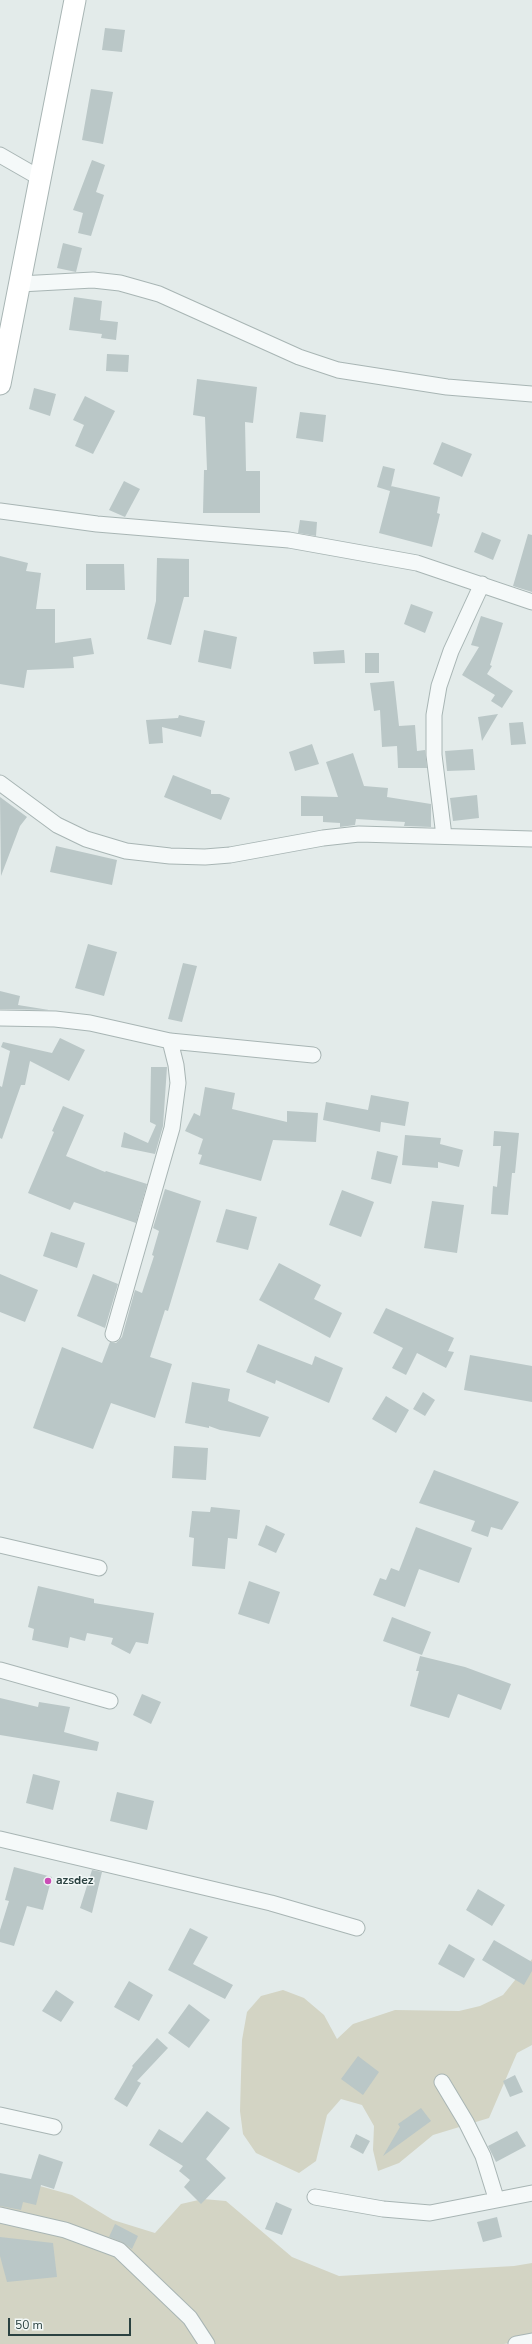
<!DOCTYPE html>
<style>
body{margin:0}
#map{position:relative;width:532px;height:2344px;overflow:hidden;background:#e3ebea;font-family:"Nunito Sans",sans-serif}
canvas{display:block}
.scale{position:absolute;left:8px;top:2318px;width:123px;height:18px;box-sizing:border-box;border:2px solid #2b4241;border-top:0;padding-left:5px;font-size:12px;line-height:14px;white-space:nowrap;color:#2b4241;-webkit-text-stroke:3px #f2f8f7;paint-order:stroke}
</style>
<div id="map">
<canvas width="532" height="2344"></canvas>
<div class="scale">50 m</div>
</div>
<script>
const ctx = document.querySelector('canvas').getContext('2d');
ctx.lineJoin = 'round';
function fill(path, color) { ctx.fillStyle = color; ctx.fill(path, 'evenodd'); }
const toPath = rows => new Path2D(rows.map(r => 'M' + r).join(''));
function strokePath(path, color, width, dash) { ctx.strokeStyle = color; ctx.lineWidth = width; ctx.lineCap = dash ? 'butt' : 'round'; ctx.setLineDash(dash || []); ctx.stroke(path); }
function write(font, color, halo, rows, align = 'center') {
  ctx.font = font + ' "Nunito Sans",sans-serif'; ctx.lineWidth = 3; ctx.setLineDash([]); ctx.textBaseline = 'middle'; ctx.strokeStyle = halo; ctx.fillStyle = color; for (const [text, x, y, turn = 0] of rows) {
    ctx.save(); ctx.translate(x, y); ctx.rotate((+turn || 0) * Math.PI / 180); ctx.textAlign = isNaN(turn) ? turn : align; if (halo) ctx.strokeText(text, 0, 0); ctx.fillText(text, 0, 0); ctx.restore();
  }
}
const green = toPath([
 [532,1959,532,2045,517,2053,489,2118,433,2135,399,2163,378,2171,373,2150,374,2126,362,2105,341,2099,327,2115,316,2161,299,2173,256,2153,243,2134,240,2111,242,2040,247,2012,261,1996,283,1990,304,1998,324,2015,337,2039,353,2024,395,2010,459,2011,480,2006,503,1995],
 [0,2183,29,2183,72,2195,113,2220,155,2233,181,2204,203,2199,226,2201,292,2257,339,2276,514,2266,532,2263,532,2339,504,2344,0,2344]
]);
const building = toPath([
 [105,28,125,30,122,52,102,50],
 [91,89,113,92,103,144,82,140],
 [92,160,105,165,96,192,104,195,91,236,78,233,83,213,73,210],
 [63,243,82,248,76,272,57,268],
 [74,297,102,301,100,320,118,322,116,340,101,338,102,334,69,330],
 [107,354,129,355,128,372,106,371],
 [197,379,257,387,253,423,245,422,246,471,260,471,260,513,203,513,204,470,207,470,205,417,193,415],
 [34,388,56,394,50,416,29,409],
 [85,396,115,411,93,454,75,446,84,425,73,420],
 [300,412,326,415,323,442,296,438],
 [442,442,472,454,462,477,433,464],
 [383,466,395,469,391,487,391,486,440,497,437,513,440,514,432,547,379,533,390,491,377,487],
 [124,481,140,489,125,517,109,510],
 [300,520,317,522,316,536,298,533],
 [482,532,501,540,493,560,474,552],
 [528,534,532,535,532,592,513,586],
 [0,556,28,563,26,571,41,573,36,609,55,609,55,643,91,638,94,654,73,657,74,668,27,670,24,688,0,684],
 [157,558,189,559,189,597,184,597,171,645,147,639,156,601],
 [86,564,124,564,125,590,86,590],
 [411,604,433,612,425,633,404,624],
 [481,616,503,623,490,665,492,666,487,674,513,691,502,708,491,701,495,695,462,675,479,647,471,645],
 [204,630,237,637,231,669,198,662],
 [344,650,345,663,314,664,313,652],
 [365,653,379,653,379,673,365,673],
 [394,681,399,726,415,725,417,751,425,750,427,768,398,768,397,746,382,747,380,710,374,711,370,683],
 [498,714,482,741,478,717],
 [179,715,205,721,201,737,162,727,163,743,149,744,146,720,178,718],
 [523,722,526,744,511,745,509,723],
 [312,744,319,764,295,771,289,752],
 [473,749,475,770,447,771,445,751],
 [353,753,364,786,388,788,387,797,431,804,431,827,404,826,405,822,356,819,355,825,340,827,340,823,323,822,323,816,301,816,301,796,338,797,326,762],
 [173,775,211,790,211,794,220,794,230,798,221,820,164,797],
 [477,795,479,818,453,821,450,798],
 [0,797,27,817,20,826,1,876],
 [56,846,117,860,112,885,50,872],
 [88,944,117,952,104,996,75,988],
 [183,963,197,966,182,1022,168,1019],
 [0,991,20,996,18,1005,49,1010,0,1009],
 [60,1038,85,1050,69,1081,30,1061,25,1085,21,1085,2,1139,0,1138,0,1086,2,1087,10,1051,1,1047,3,1042,52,1053],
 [151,1067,167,1067,163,1126,155,1154,121,1147,124,1132,148,1143,156,1125,150,1122],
 [205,1087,235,1093,232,1109,287,1122,287,1111,318,1113,316,1142,273,1140,261,1181,199,1164,202,1155,198,1154,203,1139,185,1131,194,1113,200,1116],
 [371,1095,409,1102,405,1126,381,1122,380,1132,323,1120,326,1102,368,1110],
 [63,1106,84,1115,66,1156,105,1172,106,1171,147,1184,136,1223,74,1202,70,1210,28,1193,54,1132,52,1131],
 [494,1131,519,1133,515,1173,512,1173,508,1215,491,1214,493,1186,497,1187,501,1146,493,1146],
 [405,1135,441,1138,440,1144,463,1150,459,1167,438,1162,438,1168,402,1165],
 [377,1151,398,1156,391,1184,371,1179],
 [165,1189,201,1201,168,1311,165,1310,150,1357,172,1364,155,1418,111,1403,93,1449,33,1428,62,1347,102,1363,110,1342,116,1343,122,1337,135,1290,142,1293,154,1256,152,1255,159,1231,153,1228],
 [342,1190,374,1202,361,1237,329,1225],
 [432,1201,464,1205,457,1253,424,1248],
 [226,1209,257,1217,248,1250,216,1242],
 [51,1232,85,1243,77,1268,43,1256],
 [279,1263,321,1285,314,1299,342,1313,330,1338,259,1300],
 [0,1274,38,1290,25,1322,0,1312],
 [93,1274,118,1284,105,1328,77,1316],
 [386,1308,454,1338,448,1351,454,1352,446,1368,417,1353,406,1375,392,1368,403,1348,373,1333],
 [258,1344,312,1365,315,1356,343,1368,329,1403,276,1380,275,1384,246,1372],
 [470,1355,532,1366,532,1402,464,1390],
 [192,1382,230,1389,228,1401,269,1417,260,1437,220,1430,209,1426,209,1428,185,1423],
 [423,1392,435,1400,425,1416,413,1409],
 [386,1396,409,1410,396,1433,372,1419],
 [174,1446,208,1448,206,1480,172,1478],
 [434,1470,519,1502,502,1530,491,1527,488,1537,471,1531,475,1521,419,1503],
 [211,1507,240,1510,237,1539,228,1538,225,1569,192,1566,194,1538,189,1537,192,1511,210,1512],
 [266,1525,285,1534,276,1553,258,1545],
 [416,1527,472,1548,459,1583,419,1569,405,1607,373,1595,380,1578,386,1580,391,1568,399,1571],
 [249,1581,280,1592,269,1624,238,1614],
 [38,1586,94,1599,94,1603,154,1613,148,1644,136,1642,130,1654,111,1644,113,1638,87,1633,85,1641,70,1637,68,1648,32,1640,34,1629,28,1627],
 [392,1617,431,1632,422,1655,383,1641],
 [420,1656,465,1667,511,1684,501,1710,458,1694,449,1718,410,1706,419,1671,416,1671],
 [142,1694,161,1702,151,1724,133,1715],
 [0,1698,38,1707,39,1702,70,1707,64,1732,99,1742,97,1751,0,1735],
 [33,1774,60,1781,53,1810,26,1803],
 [117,1792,154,1801,147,1830,110,1821],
 [14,1867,52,1877,43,1910,27,1906,14,1946,0,1942,0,1930,9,1901,5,1900],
 [92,1870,102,1872,92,1913,80,1908],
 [478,1889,505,1905,492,1926,466,1910],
 [190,1928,208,1937,193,1964,233,1985,225,1999,168,1970],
 [494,1940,532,1962,532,1971,524,1985,482,1960],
 [449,1944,475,1959,464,1978,438,1964],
 [129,1981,153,1995,139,2021,114,2007],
 [56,1990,74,2002,61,2022,42,2011],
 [189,2004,210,2020,189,2048,168,2033],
 [157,2038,168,2048,137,2081,141,2083,127,2107,114,2099,133,2067,132,2066],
 [358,2056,379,2072,363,2095,341,2079],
 [515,2075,523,2092,510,2097,503,2081],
 [421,2108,431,2121,383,2156,400,2127,398,2124],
 [207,2111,230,2128,206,2159,226,2178,201,2204,184,2187,190,2180,179,2171,183,2166,149,2145,159,2129,182,2143],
 [517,2131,526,2146,496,2162,488,2146],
 [356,2134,370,2141,363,2154,350,2147],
 [39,2154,63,2162,54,2189,41,2185,36,2205,23,2202,21,2210,0,2206,0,2173,31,2179],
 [276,2202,292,2209,282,2235,265,2229],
 [497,2217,502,2237,483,2242,477,2222],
 [115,2224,138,2236,132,2249,122,2242,109,2237],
 [0,2237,53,2243,57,2277,7,2282,0,2256]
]);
const minor = toPath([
 [0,155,40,178],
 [20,284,93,280,120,283,159,294,299,357,338,370,447,387,532,394],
 [0,511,97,524,289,540,417,563,532,602],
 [0,783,57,825,86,839,126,851,170,856,205,857,230,855,323,838,359,834,532,839],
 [444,836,434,755,434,715,439,686,451,651,482,584],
 [0,1018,55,1019,90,1023,170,1041,313,1055],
 [113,1334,172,1128,178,1083,176,1065,170,1041],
 [0,1545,99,1568],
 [0,1670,110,1701],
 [0,1839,271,1903,357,1928],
 [442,2082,466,2122,483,2156,496,2198],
 [0,2115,54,2127],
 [315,2197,383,2209,430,2213,532,2193],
 [0,2215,65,2230,119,2250,190,2318,207,2344],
 [516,2344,532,2341]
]);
const secondary = toPath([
 [0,384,75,0]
]);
const markers = [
 [48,1881,4,"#cb4cb6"]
];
const poiNames = [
 ["azsdez",56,1881]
];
fill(green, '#d3d4c4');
fill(building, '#bac7c7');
strokePath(minor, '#a8b5b4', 17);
strokePath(secondary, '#a8b5b4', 23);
strokePath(minor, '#f5f9f9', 15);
strokePath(secondary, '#fff', 21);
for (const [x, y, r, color] of markers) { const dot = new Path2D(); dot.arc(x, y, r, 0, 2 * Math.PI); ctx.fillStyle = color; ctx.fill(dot); strokePath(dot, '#f2f8f7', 1.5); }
write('bold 12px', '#2b4241', '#f2f8f7', poiNames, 'left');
</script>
